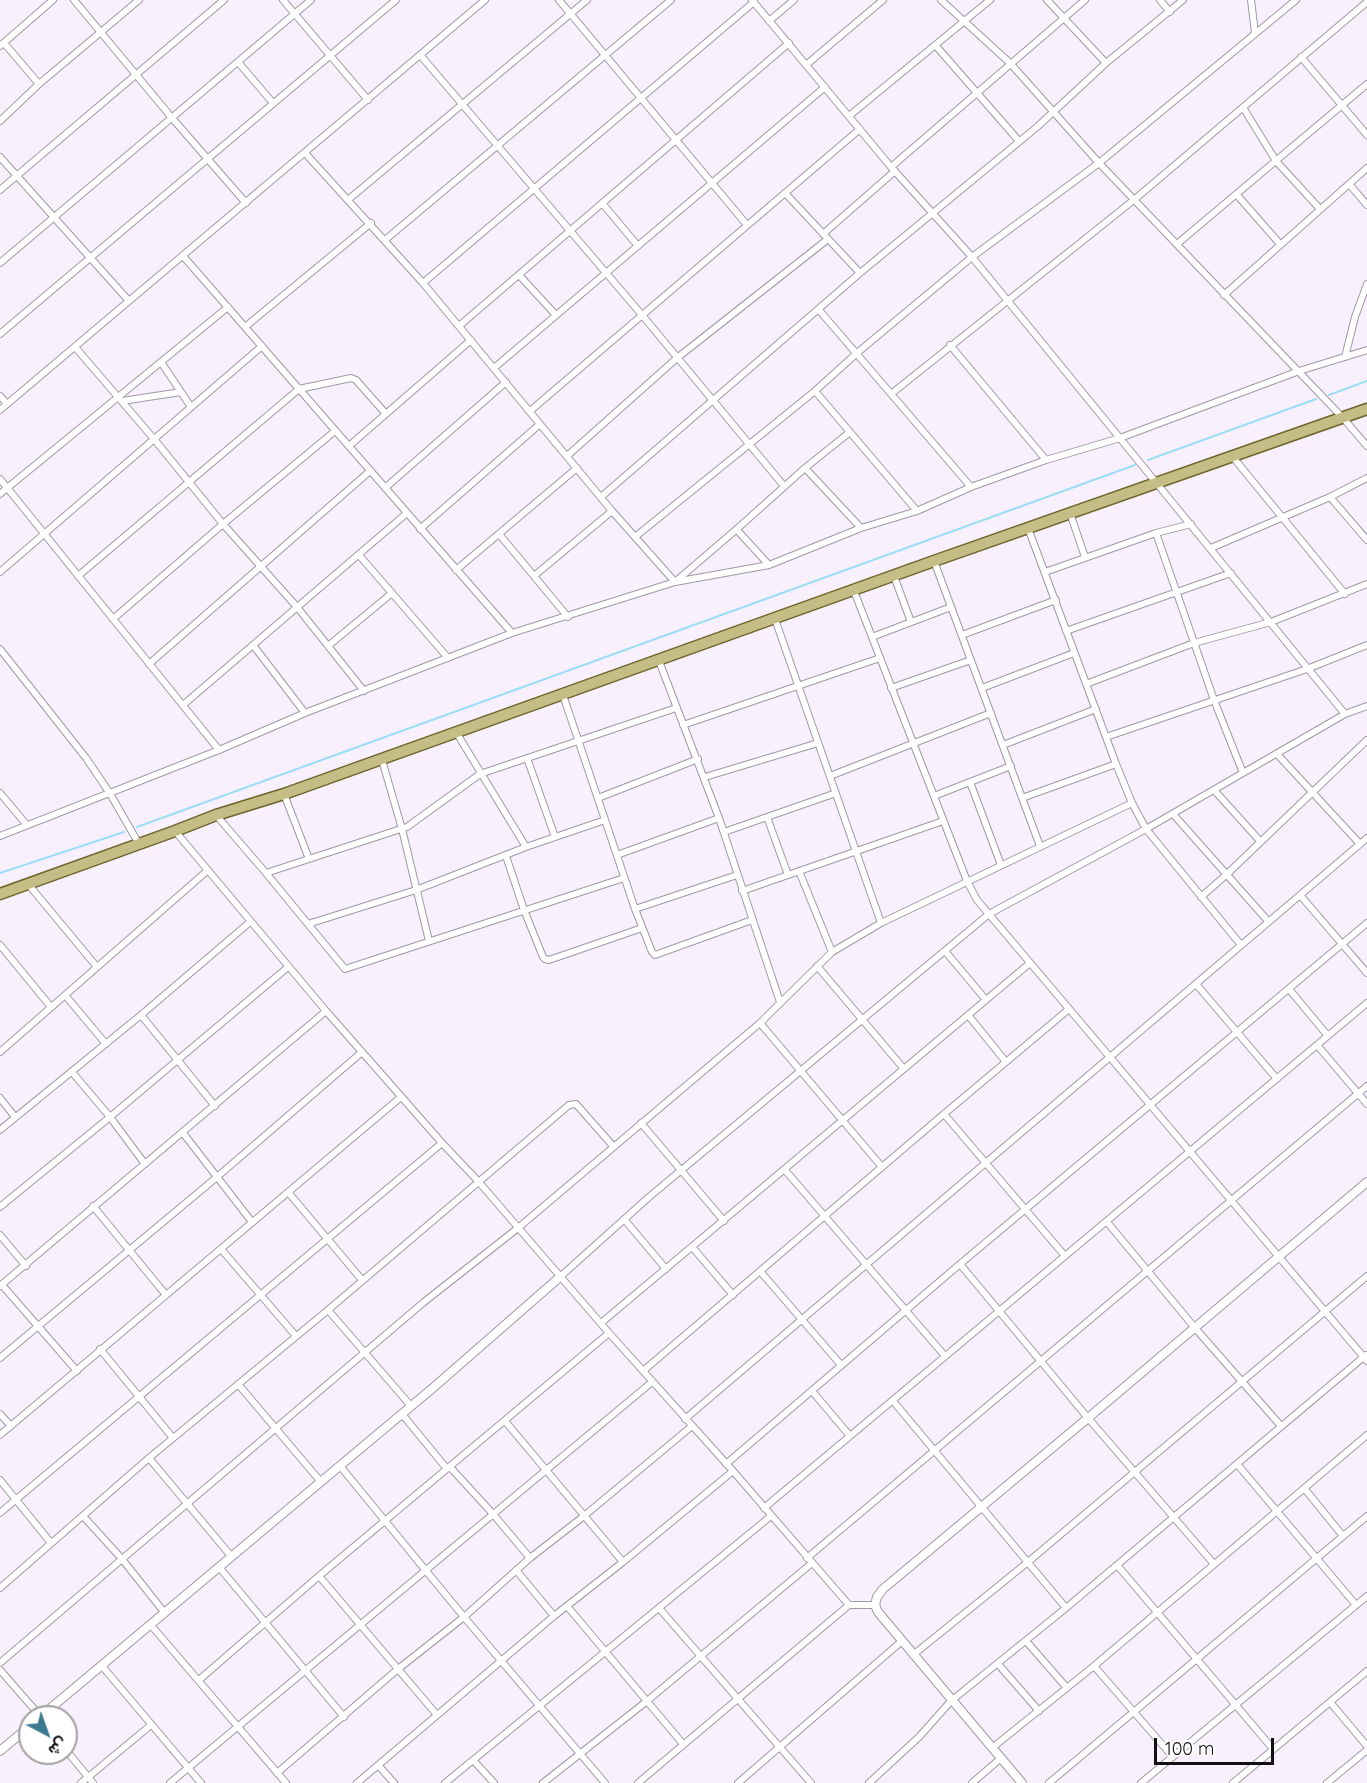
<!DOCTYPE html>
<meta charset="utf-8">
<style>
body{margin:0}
#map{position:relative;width:1367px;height:1783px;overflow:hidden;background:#f9f0fd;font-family:Quicksand,Vazirmatn,sans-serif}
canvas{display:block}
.north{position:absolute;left:18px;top:1705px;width:60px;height:60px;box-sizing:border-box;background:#fff;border:2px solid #a19fa1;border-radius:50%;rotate:139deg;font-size:16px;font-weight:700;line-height:24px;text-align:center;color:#131015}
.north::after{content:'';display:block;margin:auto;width:21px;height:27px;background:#3c7a90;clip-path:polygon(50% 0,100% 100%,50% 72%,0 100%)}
.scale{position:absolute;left:1154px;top:1738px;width:120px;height:27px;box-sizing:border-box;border:3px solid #131015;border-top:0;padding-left:8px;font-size:18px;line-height:21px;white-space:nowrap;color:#131015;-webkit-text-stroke:4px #fff;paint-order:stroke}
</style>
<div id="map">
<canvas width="1367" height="1783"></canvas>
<div class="north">ش</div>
<div class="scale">100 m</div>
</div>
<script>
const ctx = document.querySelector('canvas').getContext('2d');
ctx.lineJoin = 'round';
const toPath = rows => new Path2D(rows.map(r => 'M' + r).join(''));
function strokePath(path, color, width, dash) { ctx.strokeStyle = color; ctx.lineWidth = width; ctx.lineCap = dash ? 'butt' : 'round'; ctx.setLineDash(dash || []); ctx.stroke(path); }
const stream = toPath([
 [1329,395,1367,381],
 [1148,460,1316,399],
 [137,827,1135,465],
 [0,873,124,832]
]);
const minor = toPath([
 [74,0,172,118,246,203],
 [283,0,368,100],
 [559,0,747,225],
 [752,0,891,167,972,257,1345,714],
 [941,0,1010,63,1099,163,1343,418,1367,446],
 [1047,0,1106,63],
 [1160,0,1170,12],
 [1251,0,1255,33],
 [769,21,794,0],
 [4,43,39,84],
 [0,46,53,0],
 [936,46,1019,141],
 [421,56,642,315,784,486],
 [1301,57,1367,135],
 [238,62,273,103],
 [806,65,883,0],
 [1244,109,1276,161,1320,209],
 [849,116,990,0],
 [0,121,39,84,139,0],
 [305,153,423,283,612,511,675,582,738,528,805,468],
 [0,157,129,301],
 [891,167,1085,0],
 [1349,184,1367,205],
 [0,190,224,0],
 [785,193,860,273],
 [1237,195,1280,244],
 [349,199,587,0],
 [602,203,638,246],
 [823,234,895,171],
 [385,240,671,0],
 [1177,244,1367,84],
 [183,256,512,633],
 [0,263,311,0],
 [519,275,555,314],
 [423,283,754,2],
 [1224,295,1367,168],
 [819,310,971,487],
 [459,326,789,43],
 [245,327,371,223],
 [0,334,396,0],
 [950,345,1046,460],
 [75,347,154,439,223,524,297,607,364,691],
 [1345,357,1355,317,1367,284],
 [161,362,191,407],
 [494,368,825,87],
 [815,391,917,511],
 [891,394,1135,199,1367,2],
 [0,396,7,404],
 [122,401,181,392],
 [0,410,485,0],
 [530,411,860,129],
 [850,432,805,468,861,528],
 [349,446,471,340],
 [567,456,677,358,828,239],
 [1232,456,1345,594],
 [0,479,219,750],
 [385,488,506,382],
 [0,494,228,307],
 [601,497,860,273,1037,127,1106,63,1183,0],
 [1330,497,1367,540],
 [1070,513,1085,557],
 [1028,528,1116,764,1132,803,1146,829,1345,714,1367,706],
 [420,529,540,424],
 [737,530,769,565],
 [1156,533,1214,700,1243,773],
 [499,534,568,617],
 [635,537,815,391,857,353,972,257,1099,163,1296,0],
 [1211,548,1330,497,1367,478],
 [359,555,448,658],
 [934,561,1040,846],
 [456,570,577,468],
 [0,572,262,346],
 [1045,572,1156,533,1191,524],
 [78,576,299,389,351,378,356,380,386,414],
 [534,576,612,511],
 [894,576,911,622],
 [854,591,967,881,977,900,1367,1361],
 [113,619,223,524,335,431],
 [775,619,881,923],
 [1066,631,1231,573],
 [962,635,1056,600],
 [872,637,951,607],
 [253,645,305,713],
 [328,646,392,593],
 [0,649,86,758,109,792,139,844],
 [659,661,719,818,780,1002],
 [149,664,370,471],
 [1086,684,1194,643,1271,622,1367,584],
 [891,688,971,660],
 [982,688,1074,653],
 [563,695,635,909,652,952,655,955,752,920],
 [183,705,407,513],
 [683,725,880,658],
 [456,732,526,847],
 [1106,737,1307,669,1367,645],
 [1003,745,1096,709],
 [1277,754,1360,844],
 [527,758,555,837],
 [382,760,402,829,429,941],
 [830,776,991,713],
 [705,777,818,743],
 [970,782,1001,865],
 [1214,790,1260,841],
 [0,793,26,824],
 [284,794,309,859],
 [934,796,1011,766],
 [598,798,698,759],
 [1022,798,1116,764],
 [1173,814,1268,921],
 [216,815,266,873,345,969,624,878],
 [767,817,788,875],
 [175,831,326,1011,442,1143,478,1181,609,1333,733,1471,849,1605,875,1605],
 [724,832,836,793],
 [0,836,219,750,305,713,512,633,675,582,769,565,861,528,917,511,971,487,1046,460,1120,438,1299,371,1367,350],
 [617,855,719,818],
 [506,856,524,910,543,957,545,959,549,960,642,928],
 [799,871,832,952],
 [266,873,407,827,480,774,676,708],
 [28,884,97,967],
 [742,891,943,821],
 [1300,895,1367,973],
 [1201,897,1226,875,1367,740],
 [635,909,737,875],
 [308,924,416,890,526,847,605,820],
 [0,945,51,1007],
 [945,951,986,1000],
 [817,966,904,1069],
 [1196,984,1277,1079],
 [1289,989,1328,1036],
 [65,995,106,1044],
 [141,1015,215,1106],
 [968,1015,1006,1062],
 [760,1023,882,1167],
 [1317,1045,1367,1104],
 [0,1052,207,871],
 [72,1072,110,1117,145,1164],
 [0,1098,15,1117],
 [944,1114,1065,1256],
 [641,1123,724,1221],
 [0,1130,141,1015,250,922],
 [183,1133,252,1222],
 [785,1170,945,1356],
 [288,1192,362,1280],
 [93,1206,166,1295],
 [0,1207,110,1117,288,967],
 [624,1219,666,1269],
 [1107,1222,1195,1328,1281,1426],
 [0,1235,26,1266],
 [693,1248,733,1295],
 [221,1249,296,1336],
 [960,1264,1088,1418,1214,1564],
 [760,1271,841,1365],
 [561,1276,649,1197,989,914,1146,829,1241,945],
 [2,1285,77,1371],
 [0,1286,326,1011],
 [328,1310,411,1406],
 [601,1323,1030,963],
 [100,1349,173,1438],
 [0,1358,217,1177,362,1052],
 [643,1371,944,1114,1069,1009],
 [238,1384,321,1482],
 [812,1391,850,1436],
 [893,1401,1066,1608],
 [0,1414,11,1426],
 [402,1414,447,1469],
 [685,1419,1367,838],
 [505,1421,623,1562],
 [0,1435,401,1097],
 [149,1458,231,1556],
 [726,1464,960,1264,1367,923],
 [1237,1464,1356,1605],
 [340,1466,464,1617,605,1783],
 [450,1467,493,1514,530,1558],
 [0,1480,51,1543],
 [1304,1488,1343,1536],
 [764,1508,1367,1003],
 [0,1513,442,1143],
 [83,1516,122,1559,164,1612],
 [807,1558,1367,1086],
 [1117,1565,1273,1749],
 [219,1567,344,1717],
 [516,1570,554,1616],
 [319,1576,437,1715],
 [0,1588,149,1458,328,1310,569,1105,576,1104,613,1146],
 [567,1606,683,1744],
 [659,1608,811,1783],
 [150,1624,286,1783],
 [1026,1641,1067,1688],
 [913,1655,1028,1562,1367,1276],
 [0,1663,424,1302,518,1228,760,1023,832,952,881,923,1132,803],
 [998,1664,1039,1711],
 [102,1666,201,1783],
 [1094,1666,1173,1757],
 [0,1670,41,1717],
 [199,1680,319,1576,609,1333],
 [1330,1702,1367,1746],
 [992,1748,1094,1666,1367,1435],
 [66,1750,93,1783],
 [473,1760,494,1783],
 [378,1765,394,1783],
 [277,1773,398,1669,464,1617,530,1558,584,1516,692,1426],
 [81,1783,151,1725],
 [170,1783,652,1382],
 [357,1783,554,1616,623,1562,733,1471],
 [445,1783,771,1516],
 [543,1783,647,1701,812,1563],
 [638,1783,849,1605],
 [738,1783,902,1641],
 [869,1783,919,1737,951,1701,1066,1608,1366,1355],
 [972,1783,1001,1758],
 [1049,1783,1367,1516],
 [1141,1783,1367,1596],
 [1233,1783,1367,1671],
 [1327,1783,1367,1750]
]);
const tertiary = toPath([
 [40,1717,434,1387,561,1276],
 [0,1751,30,1726],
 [1022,1783,878,1612,875,1605,877,1597,883,1589,1088,1418,1367,1182]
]);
const primary = toPath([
 [0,894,175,831,216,815,284,794,934,561,1367,409]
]);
strokePath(stream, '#9cdef6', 2);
strokePath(minor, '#a098a4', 8);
strokePath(tertiary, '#a098a4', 10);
strokePath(primary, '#6d642a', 13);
strokePath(minor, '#fff', 6);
strokePath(tertiary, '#fff', 8);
strokePath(primary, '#c5bd86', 10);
</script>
